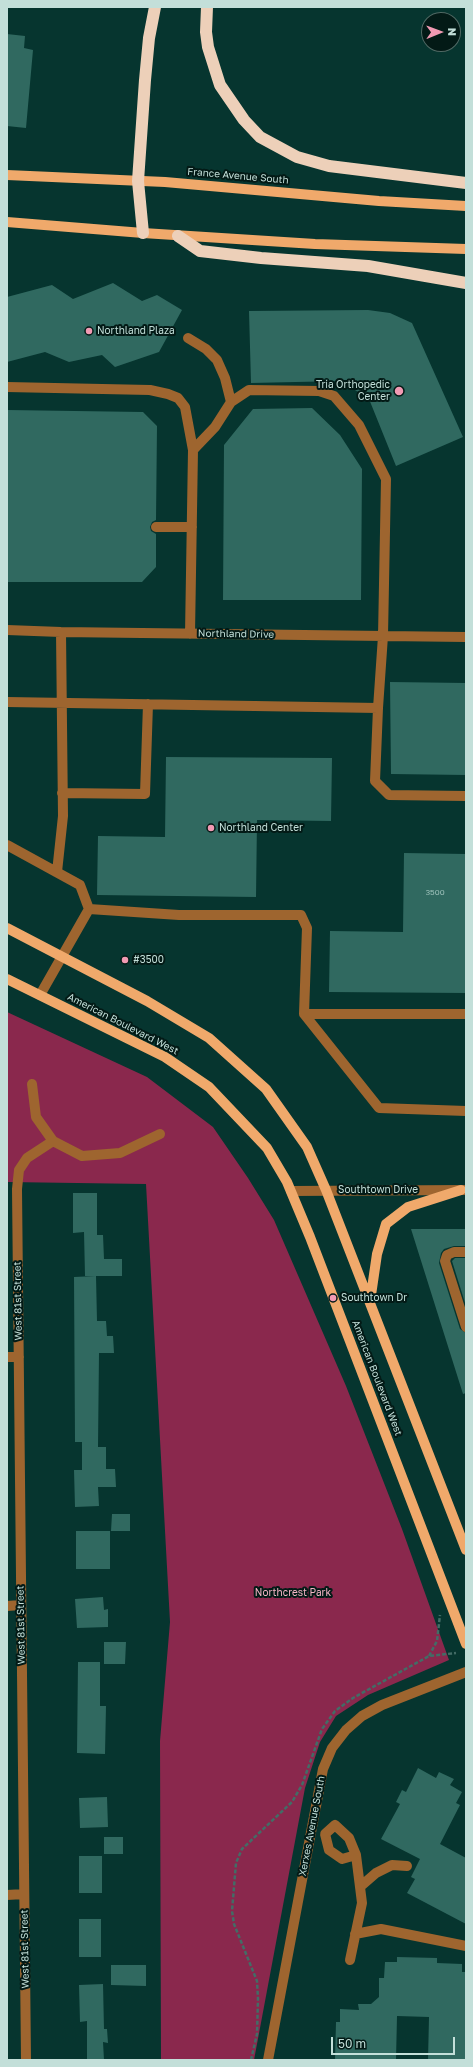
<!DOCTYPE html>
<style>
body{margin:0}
#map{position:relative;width:473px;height:2067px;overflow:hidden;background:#06352f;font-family:"Golos Text",sans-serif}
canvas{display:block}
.frame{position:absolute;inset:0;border:8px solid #c3dfd9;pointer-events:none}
.north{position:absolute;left:421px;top:12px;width:40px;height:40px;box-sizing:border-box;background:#031a16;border:1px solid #506964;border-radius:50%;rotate:89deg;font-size:11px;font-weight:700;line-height:16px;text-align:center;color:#c3dfd9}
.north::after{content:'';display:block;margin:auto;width:14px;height:18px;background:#f19ab3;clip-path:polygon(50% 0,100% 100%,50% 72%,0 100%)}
.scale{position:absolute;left:331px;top:2037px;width:124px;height:18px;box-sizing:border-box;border:2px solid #c3dfd9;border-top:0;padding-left:5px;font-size:12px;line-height:14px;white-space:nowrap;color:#c3dfd9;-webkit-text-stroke:3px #031a16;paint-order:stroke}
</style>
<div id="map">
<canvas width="473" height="2067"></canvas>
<div class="frame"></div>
<div class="north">N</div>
<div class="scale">50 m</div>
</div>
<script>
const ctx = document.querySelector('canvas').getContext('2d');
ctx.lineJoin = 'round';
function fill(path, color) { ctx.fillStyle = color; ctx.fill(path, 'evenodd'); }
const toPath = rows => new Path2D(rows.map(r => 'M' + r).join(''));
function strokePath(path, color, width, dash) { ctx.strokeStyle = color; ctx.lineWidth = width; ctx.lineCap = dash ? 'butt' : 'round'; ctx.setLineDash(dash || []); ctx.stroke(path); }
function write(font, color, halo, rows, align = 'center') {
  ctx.font = font + ' "Golos Text",sans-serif'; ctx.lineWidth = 4; ctx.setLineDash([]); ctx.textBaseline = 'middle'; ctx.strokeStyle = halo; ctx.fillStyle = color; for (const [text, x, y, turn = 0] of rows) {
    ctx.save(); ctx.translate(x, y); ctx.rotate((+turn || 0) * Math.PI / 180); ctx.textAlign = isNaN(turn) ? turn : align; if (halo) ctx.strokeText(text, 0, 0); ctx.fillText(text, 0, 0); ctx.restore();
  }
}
const green = toPath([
 [7,1012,147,1077,213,1127,248,1178,274,1220,346,1386,402,1529,449,1660,368,1695,336,1716,320,1742,305,1788,254,2060,161,2060,160,1741,170,1622,146,1184,7,1182]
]);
const building = toPath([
 [7,34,25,36,24,48,33,50,26,128,7,126],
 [113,283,142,301,157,295,182,310,159,352,115,367,102,355,69,362,45,352,7,362,7,297,52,285,73,299],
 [368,310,390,313,412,323,463,437,396,466,369,399,341,381,251,383,249,311],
 [312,408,340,435,362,469,361,600,223,600,224,445,253,409],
 [7,410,143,412,157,426,156,520,152,522,150,527,151,531,156,534,156,567,142,582,7,582],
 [390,682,466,683,466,775,391,774],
 [166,757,332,758,331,821,257,820,256,897,97,895,98,836,165,837],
 [404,853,466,854,466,993,329,992,330,931,403,932],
 [73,1193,97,1193,97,1235,103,1235,104,1259,122,1259,122,1276,85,1276,84,1232,73,1233],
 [411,1229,466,1229,466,1246,454,1246,444,1249,441,1253,439,1263,460,1329,466,1333,466,1393,463,1394],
 [455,1258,466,1258,466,1306,452,1261],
 [96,1276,97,1321,106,1321,107,1336,113,1336,114,1353,99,1353,98,1447,106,1447,106,1469,115,1469,116,1487,98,1487,99,1506,75,1507,74,1470,82,1470,82,1442,75,1442,74,1277],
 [112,1514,130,1514,130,1531,111,1531],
 [76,1531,110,1531,110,1569,76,1569],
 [103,1597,104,1610,108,1609,108,1627,77,1628,75,1599],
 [104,1642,126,1642,125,1664,104,1664],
 [78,1662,100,1662,100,1706,106,1706,105,1754,77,1753],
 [418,1768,436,1778,439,1772,454,1779,450,1785,462,1792,456,1803,460,1805,440,1844,466,1858,466,1924,407,1893,415,1879,411,1877,420,1859,381,1839,400,1804,396,1802,402,1790,406,1792],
 [107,1797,108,1827,80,1828,79,1798],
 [104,1837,123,1837,123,1854,104,1854],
 [79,1856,102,1856,102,1893,79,1893],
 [79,1919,101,1919,101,1957,79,1957],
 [397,1957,437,1958,437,1963,462,1964,462,1972,466,1972,466,2060,428,2060,429,2017,397,2016,396,2060,335,2060,336,2022,340,2022,340,2009,359,2010,358,2004,371,2004,379,1997,379,1978,384,1978,385,1962,397,1962],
 [111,1965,146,1965,146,1986,111,1985],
 [103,1984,104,2029,107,2029,108,2043,103,2042,104,2060,87,2060,87,2021,80,2022,79,1985]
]);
const path = toPath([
 [429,1656,437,1641,440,1615],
 [251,2060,257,2034,258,1999,257,1981,234,1924,232,1911,236,1863,242,1849,292,1802,302,1785,322,1729,335,1711,353,1698,429,1656,456,1653]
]);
const minor = toPath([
 [188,338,206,349,217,360,225,378,231,402],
 [7,387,150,390,168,394,178,398,185,407,193,450],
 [156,527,192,527],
 [7,630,61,632,466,637],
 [190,634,193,450,215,427,231,402,249,390,319,391,334,396,359,425,386,479,383,636,378,708],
 [7,702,378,708,375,781,389,795,466,796],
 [62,793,145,794,148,704],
 [7,845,80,885,89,909,40,995],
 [57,872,63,816,61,632],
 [89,909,179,915,301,915,307,928,304,1014,379,1108,466,1111],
 [304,1014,466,1014],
 [32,1084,36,1117,53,1141,82,1156,120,1153,160,1134],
 [291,1191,466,1190],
 [466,1252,454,1252,447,1255,445,1261,466,1327],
 [7,1357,19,1357],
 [7,1606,21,1605],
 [361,1886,376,1873,392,1865,407,1866],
 [7,1895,24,1894],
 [355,1934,381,1929,466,1946],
 [350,1960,362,1903,356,1855,349,1838,335,1825,325,1834,329,1850,342,1859,356,1855],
 [26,2060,17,1189,19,1170,27,1158,53,1141],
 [268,2060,323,1769,332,1748,346,1730,362,1716,382,1705,466,1672]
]);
const major = toPath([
 [7,175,165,182,379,201,466,206],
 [7,222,143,233,315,244,466,249],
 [7,928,147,1001,209,1038,266,1089,307,1147,326,1190,466,1550],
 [7,979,165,1057,209,1087,267,1148,287,1182,310,1237,466,1644],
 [370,1302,377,1254,386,1224,408,1207,461,1190]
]);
const highway = toPath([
 [207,7,206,32,208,47,220,85,244,120,260,137,297,157,329,166,466,183],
 [143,233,138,181,145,80,149,38,155,7],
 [178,236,200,251,261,258,368,266,466,283]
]);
const markers = [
 [89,331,4,"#f19ab3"],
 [399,391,5,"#f19ab3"],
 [211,828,4,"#f19ab3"],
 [125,960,4,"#f19ab3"],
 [333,1298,4,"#f19ab3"]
];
const numberNames = [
 ["3500",435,892]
];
const streetNames = [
 ["France Avenue South",238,176,5],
 ["Northland Drive",236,634,1],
 ["American Boulevard West",123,1024,27],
 ["Southtown Drive",378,1190],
 ["West 81st Street",18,1301,-91],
 ["American Boulevard West",377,1378,69],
 ["West 81st Street",21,1625,-91],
 ["Xerxes Avenue South",312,1826,-79],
 ["West 81st Street",25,1949,-91]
];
const poiNames = [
 ["Northland Plaza",97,331],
 ["Tria Orthopedic",390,385,"right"],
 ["Center",390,397,"right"],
 ["Northland Center",219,828],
 ["#3500",133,960],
 ["Southtown Dr",341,1298]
];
const parkNames = [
 ["Northcrest Park",293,1593]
];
fill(green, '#8a284d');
fill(building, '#306960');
strokePath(path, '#436c66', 2.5, [4, 2]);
strokePath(minor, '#9e652f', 10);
strokePath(major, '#f0a96b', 10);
strokePath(highway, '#edd0b9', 12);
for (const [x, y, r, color] of markers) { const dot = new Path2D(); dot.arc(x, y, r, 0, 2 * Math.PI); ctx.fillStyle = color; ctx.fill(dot); strokePath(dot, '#031a16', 1.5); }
write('8px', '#9ec2bb', null, numberNames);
write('10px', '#c3dfd9', '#031a16', streetNames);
write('10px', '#c3dfd9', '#031a16', poiNames, 'left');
write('10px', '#f6b5c6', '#031a16', parkNames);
</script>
